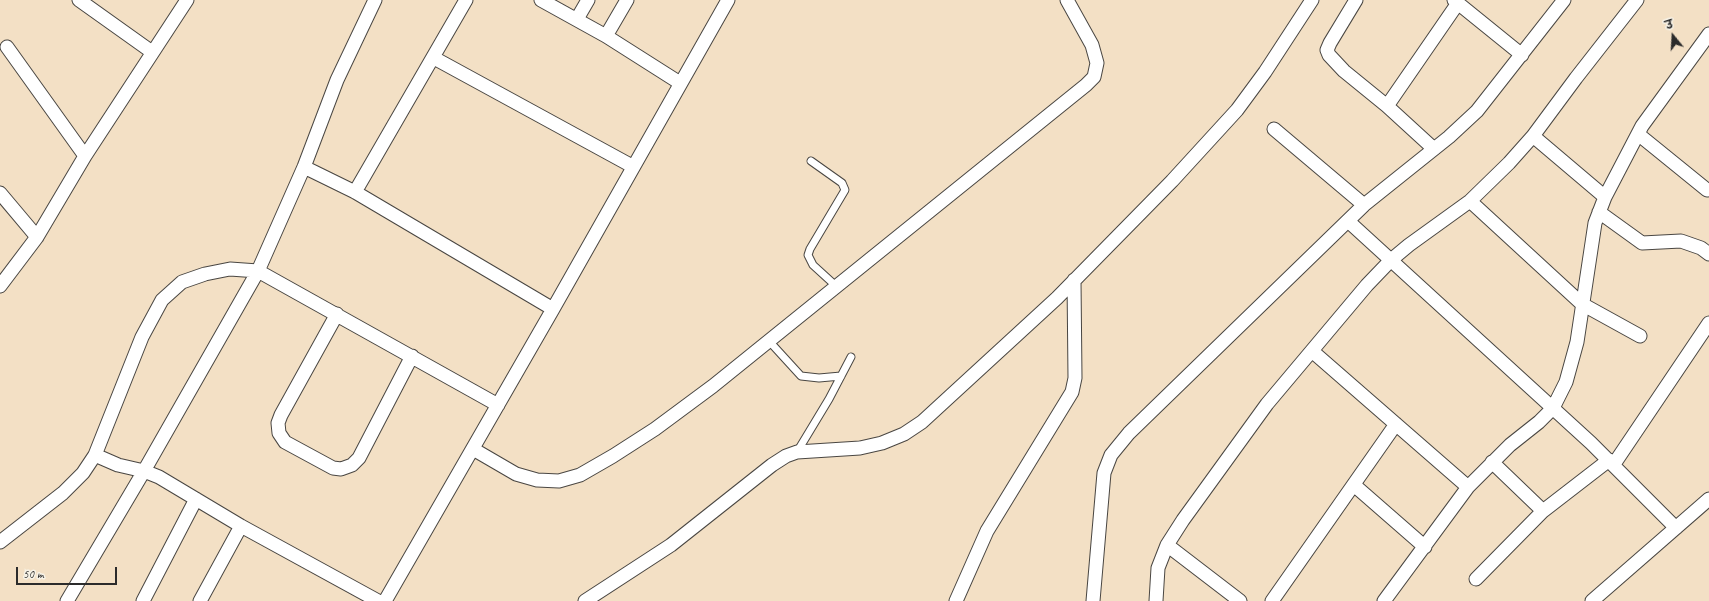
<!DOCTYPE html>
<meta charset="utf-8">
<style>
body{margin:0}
#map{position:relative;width:1709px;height:601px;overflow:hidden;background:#f3e0c5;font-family:Caveat,"Playpen Sans Deva",sans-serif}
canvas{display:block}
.north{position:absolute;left:1653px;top:16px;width:40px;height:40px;-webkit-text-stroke:3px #f7f3e8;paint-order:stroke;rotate:342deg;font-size:11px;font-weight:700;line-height:16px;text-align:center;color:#2b2b2b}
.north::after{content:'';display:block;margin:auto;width:14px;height:18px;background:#2b2b2b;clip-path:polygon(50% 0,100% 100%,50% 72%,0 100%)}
.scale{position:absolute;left:16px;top:567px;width:101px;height:18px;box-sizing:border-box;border:2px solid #2b2b2b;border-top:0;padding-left:5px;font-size:12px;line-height:14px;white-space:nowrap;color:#2b2b2b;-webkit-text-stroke:3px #f7f3e8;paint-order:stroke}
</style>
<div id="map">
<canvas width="1709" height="601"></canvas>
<div class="north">उ</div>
<div class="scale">50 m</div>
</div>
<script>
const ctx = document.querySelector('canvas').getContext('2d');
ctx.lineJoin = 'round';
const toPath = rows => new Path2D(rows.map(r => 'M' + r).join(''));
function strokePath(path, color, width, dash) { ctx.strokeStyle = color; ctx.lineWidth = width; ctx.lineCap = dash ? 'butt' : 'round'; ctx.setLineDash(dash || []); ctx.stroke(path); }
const lane = toPath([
 [811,161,842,183,845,190,810,249,808,255,813,265,836,286],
 [769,341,801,376,819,378,841,376],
 [797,452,829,399,851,357]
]);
const street = toPath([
 [79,0,152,52],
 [541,0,606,36,680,83],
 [1356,0,1330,43,1327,50,1329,55,1344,71,1387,106,1434,149],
 [1454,0,1522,55],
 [577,19,588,0],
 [606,36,627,0],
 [7,47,85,156],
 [434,58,632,166],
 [1387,106,1458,3],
 [1274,129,1364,205],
 [1638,134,1707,190],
 [1533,136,1605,197],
 [304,167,355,192,553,309],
 [355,192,466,0],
 [0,193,37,237],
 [1470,201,1582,304,1640,336],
 [1599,212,1642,243,1681,241,1701,248,1709,254],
 [1348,221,1591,443,1676,528],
 [0,286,37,237,85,156,187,0],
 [337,314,281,415,278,423,279,433,285,442,333,468,341,469,352,465,359,458,412,356],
 [1312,351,1468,487],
 [473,449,516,474,537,480,559,481,580,475,613,456,655,429,713,386,1086,85,1094,77,1097,63,1092,45,1067,0],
 [95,455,118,465,144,471,159,477,241,526,378,601],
 [1492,462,1543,511],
 [1614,464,1709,323],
 [1354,485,1425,547],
 [0,542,63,493,83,473,95,455,142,337,162,300,182,282,205,274,230,269,258,271,498,405],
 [1167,545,1240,601],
 [1476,579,1543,511,1609,460],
 [67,601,144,471,258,271,304,167,337,80,375,0],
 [143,601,196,499],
 [200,601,241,526],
 [385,601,553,309,728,0],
 [585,601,671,545,772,465,786,456,797,452,860,448,882,443,904,434,922,422,1057,298,1172,181,1237,110,1265,72,1312,0],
 [956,601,987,531,1072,392,1075,378,1074,280],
 [1093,601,1104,473,1111,455,1129,433,1364,205,1449,137,1477,111,1564,0],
 [1156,601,1158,568,1167,545,1183,520,1267,404,1367,285,1391,260,1409,245,1470,201,1509,163,1533,136,1576,78,1637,0],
 [1272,601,1396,424],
 [1384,601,1468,487,1510,445,1539,422,1553,408,1566,382,1577,342,1595,223,1605,197,1642,126,1709,34],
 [1592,601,1709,499]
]);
strokePath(lane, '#494642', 9);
strokePath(street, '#494642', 15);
strokePath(lane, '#fff', 7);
strokePath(street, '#fff', 13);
</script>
